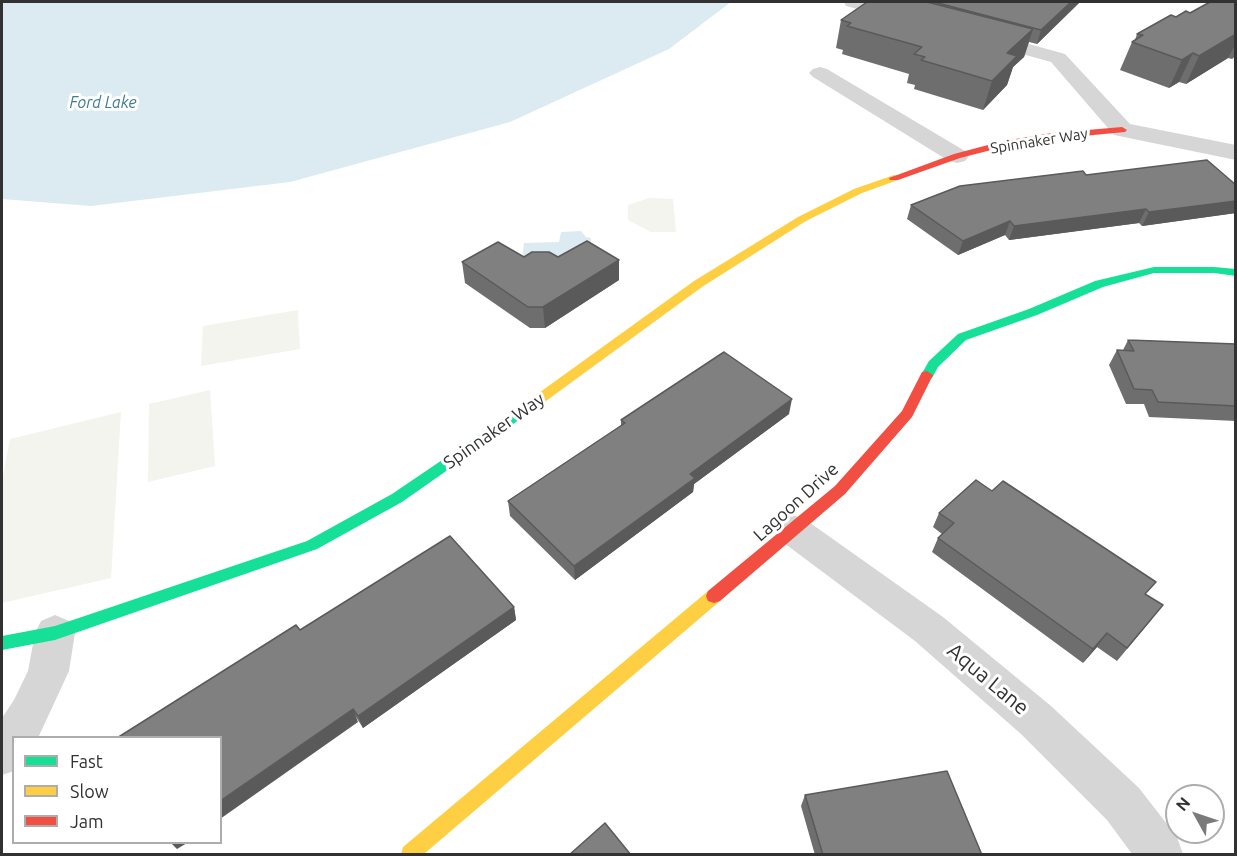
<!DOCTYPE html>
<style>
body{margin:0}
#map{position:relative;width:1237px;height:856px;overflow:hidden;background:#fff;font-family:Ubuntu,sans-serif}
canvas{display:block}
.frame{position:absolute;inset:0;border:3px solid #323232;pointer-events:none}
.legend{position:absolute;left:12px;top:736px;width:210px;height:108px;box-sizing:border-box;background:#fff;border:2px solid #adadad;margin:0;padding:8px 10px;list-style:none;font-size:18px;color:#323232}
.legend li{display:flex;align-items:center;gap:12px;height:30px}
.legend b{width:30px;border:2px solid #adadad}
.north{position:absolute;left:1165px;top:784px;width:60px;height:60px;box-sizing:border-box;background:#fff;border:2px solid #adadad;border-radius:50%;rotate:310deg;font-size:16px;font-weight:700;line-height:24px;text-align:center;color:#323232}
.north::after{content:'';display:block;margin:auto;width:21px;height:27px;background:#7a7a7a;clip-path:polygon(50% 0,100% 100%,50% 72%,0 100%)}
</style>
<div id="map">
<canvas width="1237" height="856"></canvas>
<div class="frame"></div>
<ul class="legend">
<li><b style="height:8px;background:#16e098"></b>Fast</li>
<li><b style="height:8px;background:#ffcf43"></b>Slow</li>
<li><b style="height:8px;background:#f24e42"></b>Jam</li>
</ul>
<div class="north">N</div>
</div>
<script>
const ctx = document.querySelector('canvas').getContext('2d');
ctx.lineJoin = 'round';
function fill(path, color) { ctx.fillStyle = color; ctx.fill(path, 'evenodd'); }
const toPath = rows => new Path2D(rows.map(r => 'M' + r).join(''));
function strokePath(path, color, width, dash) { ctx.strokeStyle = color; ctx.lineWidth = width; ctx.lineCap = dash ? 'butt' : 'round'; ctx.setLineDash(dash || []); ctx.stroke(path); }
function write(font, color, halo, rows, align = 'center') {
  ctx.font = font + ' Ubuntu,sans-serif'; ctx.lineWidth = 6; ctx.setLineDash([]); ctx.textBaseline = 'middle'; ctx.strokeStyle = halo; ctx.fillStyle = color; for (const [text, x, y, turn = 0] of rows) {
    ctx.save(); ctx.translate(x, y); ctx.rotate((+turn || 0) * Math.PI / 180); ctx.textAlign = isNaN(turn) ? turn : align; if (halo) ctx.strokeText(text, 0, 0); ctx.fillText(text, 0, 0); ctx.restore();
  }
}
const green = toPath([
 [649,198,673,199,676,232,651,232,628,220,628,205],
 [298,310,300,349,201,366,203,326],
 [210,390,215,466,148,482,149,404],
 [121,412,111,578,2,603,2,481,10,439]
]);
const water = toPath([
 [2,2,731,2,669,49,510,122,290,182,91,206,2,199],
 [581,231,586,237,591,238,591,256,555,256,522,261,524,243,559,242,561,232]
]);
const street = toPath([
 [844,2,873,2,913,12,916,16,913,20,906,22,846,6,844,2],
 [982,31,1065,54,1130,124,1236,145,1236,160,1114,135,1051,62,975,41,972,37,975,33,982,31],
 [820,67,827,69,965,151,969,156,965,161,957,163,949,161,813,77,809,73,813,69,820,67],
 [793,515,806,520,943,617,1051,706,1139,788,1177,837,1183,854,1132,854,1107,820,1021,734,915,641,780,540,775,530,780,520,793,515],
 [55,615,69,621,75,633,69,671,38,738,14,738,14,771,2,775,2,718,14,700,28,671,35,633,41,621,55,615]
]);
const fast = toPath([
 [1154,267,1214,267,1236,269,1236,276,1214,273,1154,273,1103,287,1037,315,966,340,938,367,932,378,927,379,921,375,929,361,958,334,1029,309,1095,281,1154,267],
 [541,393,546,395,548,398,546,401,402,502,317,549,55,640,2,650,2,636,55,626,307,541,392,494,541,393]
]);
const slow = toPath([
 [894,175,898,176,898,180,862,193,806,221,702,287,546,401,536,401,534,398,536,395,694,281,798,217,854,189,894,175],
 [714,589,720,591,722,596,720,601,424,854,401,854,403,847,708,591,714,589]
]);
const jam = toPath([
 [1122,127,1127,130,1125,132,1052,139,1003,147,960,158,898,180,890,180,889,178,954,154,1003,141,1052,133,1122,127],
 [927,371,933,375,912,417,845,494,720,601,714,603,708,601,706,596,708,591,835,486,902,411,922,372,927,371]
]);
const wall = toPath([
 [867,2,1080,2,1037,44,1029,42,1024,57,1013,67,1007,85,983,110,914,89,915,85,907,83,909,74,842,54,843,50,836,48,841,20],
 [1236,2,1236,56,1232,59,1228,58,1186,84,1179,82,1169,88,1120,70,1132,42,1135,40,1137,34,1176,17],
 [1086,175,1236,185,1236,213,1142,226,1139,223,1009,240,1005,235,958,255,907,219,911,205],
 [524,257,619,260,619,280,545,328,530,328,465,283,462,262],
 [1128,340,1236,344,1236,421,1149,417,1144,404,1126,404,1109,365,1117,350,1123,350],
 [789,414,694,484,693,492,575,580,510,516,508,501,621,426,621,420],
 [939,513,1146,595,1152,619,1117,661,1097,647,1083,663,932,552,938,538,942,534,933,527],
 [514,607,516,620,363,728,300,630],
 [805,795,982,855,815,855,801,806]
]);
const shadedWall = toPath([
 [1071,2,1080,2,1037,44,1041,30],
 [1033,29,1024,57,1013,67,1007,85,983,110,992,81,1007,53],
 [1236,34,1236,43,1228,58,1186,84,1199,56],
 [1193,53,1179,82,1169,88,1182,60],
 [1236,201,1236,213,1142,226,1149,212],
 [1146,209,1139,223,1009,240,1014,226],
 [1010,221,1005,235,958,255,963,241],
 [619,260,619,280,545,328,543,307],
 [792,399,789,414,694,484,693,492,575,580,574,566,690,474],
 [514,607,516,620,363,728,358,716],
 [1107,633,1097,647,1083,663,1093,649],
 [353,709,358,722,220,819,220,801],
 [171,843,187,843,177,849]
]);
const building = toPath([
 [867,2,927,2,1033,29,1007,53,1017,56,992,81,921,60,925,57,914,54,922,47,847,26,851,23,841,20,867,2],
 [934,2,1071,2,1041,30,934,2],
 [1210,2,1236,2,1236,34,1199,56,1193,53,1182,60,1132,42,1143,35,1137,34,1171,15,1176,17,1186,11,1190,13,1210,2],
 [1207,160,1236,185,1236,201,1149,212,1146,209,1014,226,1010,221,963,241,911,205,960,186,1083,171,1086,175,1207,160],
 [587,241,619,260,543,307,528,307,462,262,498,242,524,257,532,252,549,252,558,257,587,241],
 [1128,340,1236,344,1236,406,1158,402,1152,390,1134,389,1117,350,1134,351,1128,340],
 [724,352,792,399,690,474,695,478,574,566,508,501,625,423,621,420,724,352],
 [976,480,992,491,1003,481,1156,582,1145,594,1163,605,1127,648,1107,633,1093,649,938,538,954,523,939,513,976,480],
 [450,536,514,607,358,716,353,709,220,801,220,738,117,738,296,625,300,630,450,536],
 [947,771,982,855,823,855,805,795,947,771],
 [605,823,631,855,569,855,605,823]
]);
const farStreetnames = [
 ["Spinnaker Way",1039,141,-9]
];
const farWaternames = [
 ["Ford Lake",103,103]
];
const streetNames = [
 ["Spinnaker Way",494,431,-35],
 ["Lagoon Drive",796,502,-42]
];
const nearStreetnames = [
 ["Aqua Lane",988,679,40]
];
fill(green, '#f2f4ed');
fill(water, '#dbebf1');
fill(street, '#d6d6d6');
fill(fast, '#16e098');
fill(slow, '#ffcf43');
fill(jam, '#f24e42');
fill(wall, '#6e6e6e');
fill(shadedWall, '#5a5a5a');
fill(building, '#808080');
strokePath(building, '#5a5a5a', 1.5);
write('15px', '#323232', '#fff', farStreetnames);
write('italic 16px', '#3f7d95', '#fff', farWaternames);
write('18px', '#323232', '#fff', streetNames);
write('21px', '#323232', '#fff', nearStreetnames);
</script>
